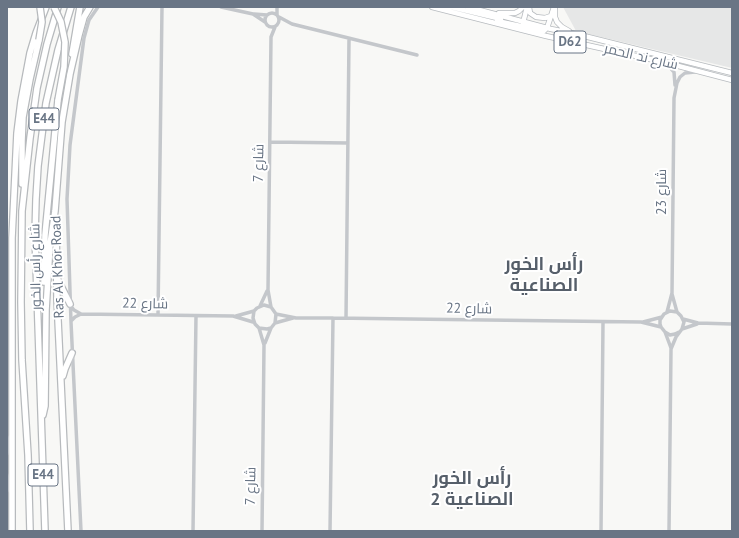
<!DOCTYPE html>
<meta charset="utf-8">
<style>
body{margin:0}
#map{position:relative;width:739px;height:538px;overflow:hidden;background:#f8f8f6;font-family:"PT Sans",sans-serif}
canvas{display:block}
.frame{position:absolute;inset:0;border:8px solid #697585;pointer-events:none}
</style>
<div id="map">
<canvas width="739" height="538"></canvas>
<div class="frame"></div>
</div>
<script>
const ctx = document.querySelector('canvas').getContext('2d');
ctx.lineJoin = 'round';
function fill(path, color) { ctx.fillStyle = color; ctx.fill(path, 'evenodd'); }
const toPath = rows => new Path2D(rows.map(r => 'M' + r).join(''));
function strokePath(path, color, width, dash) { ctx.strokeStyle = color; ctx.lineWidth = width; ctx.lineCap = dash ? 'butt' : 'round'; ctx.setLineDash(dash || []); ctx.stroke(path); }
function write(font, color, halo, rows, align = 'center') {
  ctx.font = font + ' "PT Sans",Cairo,sans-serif'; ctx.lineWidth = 4; ctx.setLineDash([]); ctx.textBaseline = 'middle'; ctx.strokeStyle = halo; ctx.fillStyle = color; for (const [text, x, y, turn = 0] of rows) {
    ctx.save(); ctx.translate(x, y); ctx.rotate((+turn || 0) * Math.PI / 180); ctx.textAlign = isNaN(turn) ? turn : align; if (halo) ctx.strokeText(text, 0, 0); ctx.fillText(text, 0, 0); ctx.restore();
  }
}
const built = toPath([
 [563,7,732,7,732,68,576,31]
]);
const minor = toPath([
 [221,7,253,14,265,22],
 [277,7,277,15],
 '265 20a7 7 0 1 1 14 0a7 7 0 1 1-14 0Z',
 [254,14,267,15],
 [279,17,292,24,417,55],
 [667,64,674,72,675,85],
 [270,142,348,143],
 [672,294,677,312],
 [70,305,74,310,81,314,233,316,253,322],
 [260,306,267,291],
 [271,307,268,290,271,37,275,27],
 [667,312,672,293,674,98,677,83,680,77,685,73,695,72],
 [276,314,296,318,333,318,641,322,661,327],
 [158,315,162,7],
 [236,316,254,311],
 [346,318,349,39],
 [683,319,698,323,732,324],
 [71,321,75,317,81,314],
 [643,322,662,317],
 [275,323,293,318],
 [259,328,267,329,271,328,275,323,276,314,271,307,264,305,257,308,254,311,253,318,255,324,259,328,264,345,262,531],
 [682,329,697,324],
 [665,332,671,348],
 [265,343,271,328],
 [7,454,10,437],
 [7,475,10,491],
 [81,531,71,322,67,199,70,145,84,38,89,20,98,7],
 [193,531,196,316],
 [330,531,333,318],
 [601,531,603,322],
 [669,531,671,349,676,337,682,329,684,322,681,316,677,312,670,311,664,314,660,320,660,324,661,327,665,332,670,335,675,334,679,332]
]);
const major = toPath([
 [432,7,546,36,663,62,732,80],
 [468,7,551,29,576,34,732,73],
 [529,7,530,13,536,17,545,18,551,16],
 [441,9,451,7,501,19],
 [555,9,555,17,557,22,562,27,569,31],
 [499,13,515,13,519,11,523,7],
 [497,21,544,31,547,28,554,7],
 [523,23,527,7]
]);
const highway = toPath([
 [72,54,80,7],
 [22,184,22,141,23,117,30,79,39,40],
 [56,220,57,299,68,531],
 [57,278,70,304],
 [44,282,45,235,58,100],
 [63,376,65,369,72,353],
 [43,415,45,406,46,310,50,244,55,211,62,122,70,74,79,35,84,17,90,7],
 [12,531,12,238,17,133,21,101,30,53,36,33,46,7],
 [30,531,28,455,22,360,21,302,22,211,30,138,37,88,47,44,58,7],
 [45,531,35,235,36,199,38,166,46,103,58,50,71,7]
]);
const highwayBridge = toPath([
 [54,7,61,22,65,42,64,67,58,100],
 [39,40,42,22,40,7]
]);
const shields = [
 [570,42,32],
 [44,119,30],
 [43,475,30]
];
const shieldNames = [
 ["D62",570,42],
 ["E44",44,119],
 ["E44",43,475]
];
const streetNames = [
 ["شارع ند الحمر",641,57,13],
 ["شارع 7",259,163,-89],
 ["شارع 23",662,192,-90],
 ["شارع رأس الخور",36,267,-91],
 ["Ras Al Khor Road",58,267,-92],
 ["شارع 22",145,304,1],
 ["شارع 22",469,309,1],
 ["شارع 7",251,486,-89]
];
const districtNames = [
 ["رأس الخور",544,265],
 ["الصناعية",544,286],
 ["رأس الخور",472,479],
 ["الصناعية 2",472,500]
];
fill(built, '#e6e7e7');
strokePath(major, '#b7bbbf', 6);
strokePath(highway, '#b7babd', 8);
strokePath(minor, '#c4c7cb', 3.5);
strokePath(major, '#fff', 4.5);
strokePath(highway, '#fff', 5.5);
strokePath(highwayBridge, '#b7babd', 8, []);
strokePath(highwayBridge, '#fff', 5.5);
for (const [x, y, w] of shields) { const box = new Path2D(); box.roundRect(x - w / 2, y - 11, w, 22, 3); ctx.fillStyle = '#fff'; ctx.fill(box); strokePath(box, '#697585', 1); }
write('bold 13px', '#697585', null, shieldNames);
write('14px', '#697585', '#fff', streetNames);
write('bold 18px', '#565f6a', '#fff', districtNames);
</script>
